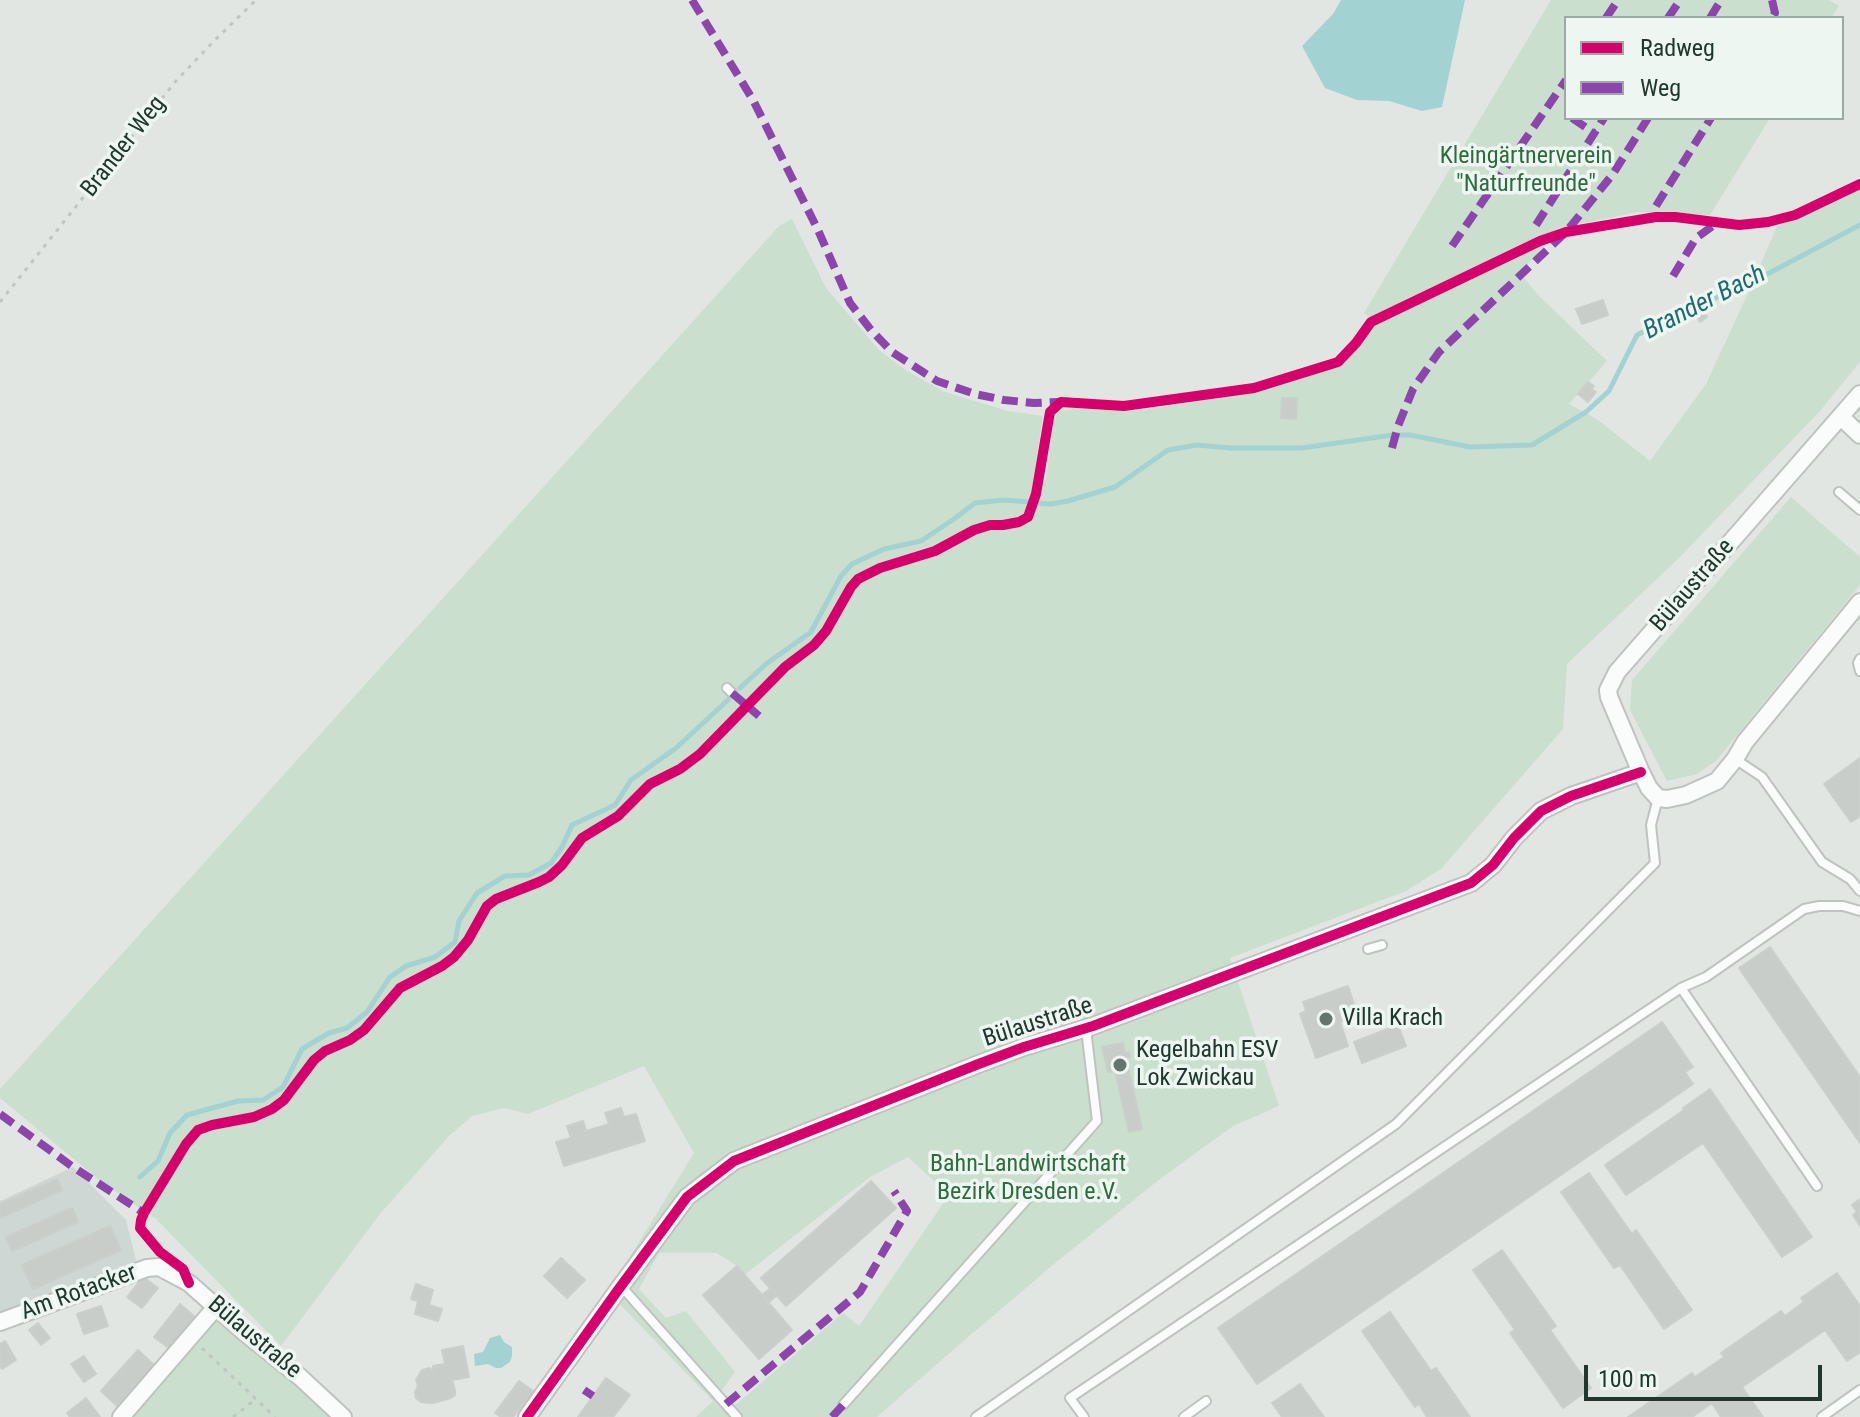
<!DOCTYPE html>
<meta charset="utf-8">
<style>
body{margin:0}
#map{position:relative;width:1860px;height:1417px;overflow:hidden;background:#e1e6e3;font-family:"Roboto Condensed",sans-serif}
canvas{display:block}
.legend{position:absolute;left:1564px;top:16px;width:280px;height:104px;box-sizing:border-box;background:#eef6f1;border:2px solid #9caaa3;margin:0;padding:10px 14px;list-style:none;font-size:24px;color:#20372f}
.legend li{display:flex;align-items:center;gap:16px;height:40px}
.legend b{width:40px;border:2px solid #9caaa3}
.scale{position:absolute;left:1584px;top:1365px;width:238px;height:36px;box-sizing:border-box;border:4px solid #20372f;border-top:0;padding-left:10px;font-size:24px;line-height:28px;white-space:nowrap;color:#20372f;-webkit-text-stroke:6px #eef6f1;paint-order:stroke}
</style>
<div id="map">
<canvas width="1860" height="1417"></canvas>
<ul class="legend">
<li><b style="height:10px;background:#d6006c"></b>Radweg</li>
<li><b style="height:10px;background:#8e44ad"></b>Weg</li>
</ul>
<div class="scale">100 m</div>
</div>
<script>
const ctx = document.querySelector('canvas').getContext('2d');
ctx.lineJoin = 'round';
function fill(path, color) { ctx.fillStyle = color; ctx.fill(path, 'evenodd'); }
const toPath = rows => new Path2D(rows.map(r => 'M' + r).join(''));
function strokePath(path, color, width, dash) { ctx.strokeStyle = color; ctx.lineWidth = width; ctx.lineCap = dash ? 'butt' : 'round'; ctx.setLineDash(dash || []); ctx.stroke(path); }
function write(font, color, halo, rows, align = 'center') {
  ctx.font = font + ' "Roboto Condensed",sans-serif'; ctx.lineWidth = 7; ctx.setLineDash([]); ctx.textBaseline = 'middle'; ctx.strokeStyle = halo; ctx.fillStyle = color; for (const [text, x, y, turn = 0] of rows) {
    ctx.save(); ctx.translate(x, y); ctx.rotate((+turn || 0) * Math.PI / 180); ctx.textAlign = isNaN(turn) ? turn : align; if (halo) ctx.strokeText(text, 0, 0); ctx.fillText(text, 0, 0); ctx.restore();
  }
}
const built = toPath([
 [73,1167,126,1220,136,1261,0,1312,0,1201]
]);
const green = toPath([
 [1551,0,1829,0,1839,6,1831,18,1566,18,1566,118,1770,118,1710,215,1638,212,1559,228,1371,318,1364,313],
 [1860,189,1860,362,1819,412,1679,558,1567,664,1563,729,1441,869,1406,891,1230,958,1279,1106,1233,1126,1160,1179,1054,1264,953,1350,877,1417,696,1417,713,1401,608,1292,694,1153,644,1066,528,1114,504,1108,472,1116,449,1136,380,1214,281,1346,156,1219,104,1184,0,1098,0,1089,779,226,792,219,826,288,879,350,907,371,945,392,1008,411,1043,416,1032,488,1040,496,1046,478,1054,419,1060,411,1073,409,1134,411,1220,398,1342,366,1374,325,1430,297,1548,242,1520,273,1538,295,1607,361,1569,404,1598,420,1650,461,1706,384,1749,291,1777,226],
 [908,1157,949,1195,859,1326,843,1313,726,1413,714,1401,735,1372,686,1311,666,1318,639,1289,659,1253,717,1253,737,1266,744,1275,870,1177],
 [1791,497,1860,557,1860,585,1716,761,1697,774,1667,781,1630,710,1632,680],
 [217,1319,320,1405,332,1417,131,1417]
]);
const water = toPath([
 [1341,0,1465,0,1442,107,1422,111,1389,101,1357,100,1325,88,1302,46,1333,14],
 [500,1335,504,1342,512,1347,512,1356,510,1362,501,1368,496,1368,488,1364,475,1366,474,1354,483,1352,490,1338]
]);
const stream = toPath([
 [1398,435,1410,435,1470,447,1532,445,1586,412,1609,391,1637,335,1664,321,1758,279,1860,225],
 [1036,503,1051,504,1068,501,1115,487,1168,450,1197,445,1231,448,1302,448,1393,435],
 [740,688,766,664,811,632,841,576,852,564,884,549,921,541,954,519,975,503,1004,500,1030,502],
 [140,1177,158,1161,170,1133,187,1115,238,1101,263,1100,283,1087,302,1049,329,1033,347,1028,367,1012,390,977,406,966,435,957,455,942,459,921,477,893,505,876,529,875,551,863,562,847,572,825,615,805,631,780,676,748,728,700]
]);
const building = toPath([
 [1603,300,1608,315,1582,324,1576,309,1603,300],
 [1701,306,1707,317,1700,322,1693,310,1701,306],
 [1588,382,1594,386,1591,389,1596,392,1588,402,1578,394,1588,382],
 [1282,398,1297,398,1296,419,1281,418,1282,398],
 [1860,758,1860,816,1851,822,1824,784,1860,758],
 [1770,947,1860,1077,1860,1143,1739,968,1770,947],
 [1348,986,1358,1016,1340,1022,1348,1046,1316,1058,1300,1014,1306,1011,1303,1002,1348,986],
 [1662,1022,1693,1067,1685,1072,1693,1084,1257,1384,1218,1328,1662,1022],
 [1398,1025,1406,1046,1362,1063,1354,1042,1398,1025],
 [1123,1043,1125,1053,1129,1052,1130,1057,1126,1058,1142,1129,1129,1132,1115,1071,1108,1072,1102,1047,1123,1043],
 [1710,1089,1812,1237,1782,1257,1703,1143,1626,1195,1605,1165,1684,1110,1683,1108,1710,1089],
 [621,1108,624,1117,636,1114,645,1141,564,1166,556,1142,571,1138,567,1126,583,1121,586,1131,609,1124,605,1113,621,1108],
 [1589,1173,1632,1234,1636,1230,1692,1310,1664,1329,1620,1265,1614,1268,1561,1192,1589,1173],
 [57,1179,62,1190,0,1218,0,1204,57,1179],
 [871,1181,896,1208,786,1306,761,1278,871,1181],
 [1860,1199,1860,1226,1853,1215,1857,1212,1852,1205,1860,1199],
 [72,1208,78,1222,12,1251,6,1237,72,1208],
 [110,1226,121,1250,33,1289,22,1265,110,1226],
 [1502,1250,1556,1326,1550,1330,1591,1388,1563,1408,1510,1333,1515,1330,1473,1270,1502,1250],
 [561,1258,585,1280,567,1298,544,1276,561,1258],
 [737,1266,792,1330,759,1359,703,1295,737,1266],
 [1837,1273,1860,1306,1860,1352,1847,1361,1825,1330,1742,1387,1763,1417,1721,1417,1712,1403,1692,1417,1628,1417,1692,1373,1695,1377,1724,1357,1721,1353,1781,1311,1785,1316,1804,1302,1801,1298,1837,1273],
 [143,1277,158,1288,142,1308,127,1297,143,1277],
 [416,1284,433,1290,429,1305,442,1309,438,1321,415,1314,418,1301,411,1299,416,1284],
 [771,1288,777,1295,768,1303,762,1295,771,1288],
 [180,1304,195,1317,170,1349,154,1337,180,1304],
 [101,1306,108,1326,84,1334,77,1314,101,1306],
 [1390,1312,1431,1371,1436,1368,1470,1417,1427,1417,1419,1404,1415,1407,1362,1331,1390,1312],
 [38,1323,50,1338,41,1345,29,1330,38,1323],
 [5,1341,16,1360,2,1369,0,1365,0,1344,5,1341],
 [463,1346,469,1377,452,1380,455,1390,455,1395,451,1398,433,1403,421,1402,416,1398,415,1392,418,1386,416,1380,422,1370,430,1368,433,1371,433,1366,445,1364,442,1350,463,1346],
 [138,1350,155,1366,136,1386,119,1371,138,1350],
 [84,1356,96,1374,84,1382,71,1364,84,1356],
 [119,1371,136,1386,117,1406,101,1391,119,1371],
 [606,1378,630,1395,613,1417,578,1417,606,1378],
 [519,1381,533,1391,513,1417,501,1417,495,1413,519,1381],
 [1300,1384,1324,1417,1282,1417,1272,1403,1300,1384],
 [86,1398,100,1417,70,1417,67,1413,86,1398]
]);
const path = toPath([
 [0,302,175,82,214,41,256,0],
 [202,1348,275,1417],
 [233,1417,256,1399]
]);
const service = toPath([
 [1839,492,1860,510],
 [1860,659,1858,663,1860,671],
 [727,688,732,693],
 [1735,759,1762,777,1822,862,1850,879,1860,891],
 [1368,949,1382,945],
 [1681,988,1817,1186],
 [621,1286,737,1417],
 [843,1405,1097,1121,1086,1029],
 [976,1417,1396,1124,1655,863,1651,825,1658,798],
 [1084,1417,1070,1398,1681,988,1706,977,1804,909,1819,906,1843,906,1860,911],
 [1184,1417,1206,1401],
 [1822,1417,1860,1390]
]);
const minor = toPath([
 [1860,394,1617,672,1608,690,1609,697,1640,770,1649,788,1658,798,1667,799,1686,795,1717,781,1735,759,1745,742,1860,602],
 [1841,417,1860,435],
 [0,1322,147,1268,159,1267,189,1283,244,1332,300,1377,343,1417],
 [121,1417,216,1307],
 [527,1417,618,1290,687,1197,734,1161,976,1065,1024,1047,1093,1026,1471,883,1493,865,1514,838,1541,811,1571,796,1641,772]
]);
const quiet = toPath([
 [692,0,753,100,818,230,850,303,871,330,892,352,937,381,975,394,1004,400,1034,403,1058,402],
 [1772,0,1775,13,1772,18],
 [1606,18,1618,0],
 [1668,18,1680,0],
 [1710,18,1721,0],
 [1572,118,1594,133],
 [1656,206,1711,118],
 [1536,225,1604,118],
 [1452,246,1566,80],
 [1673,276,1696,238,1717,223],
 [1392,448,1398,426,1413,389,1439,352,1566,232,1613,174,1648,118],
 [732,693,759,716],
 [0,1114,73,1167,144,1213],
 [584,1390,593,1396],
 [726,1404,860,1292,907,1211,894,1191],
 [832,1417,843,1405]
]);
const cycleway = toPath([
 [189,1283,183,1269,160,1252,140,1228,141,1220,144,1213,186,1144,198,1130,212,1125,254,1117,272,1109,284,1100,314,1060,325,1051,350,1040,364,1030,400,988,442,966,454,957,468,940,487,906,496,899,539,882,549,877,562,865,582,838,618,816,650,784,680,769,700,754,785,667,814,645,826,631,851,587,858,579,880,568,935,551,974,530,990,525,1003,525,1019,522,1028,517,1036,494,1050,412,1061,402,1124,406,1254,388,1338,362,1356,343,1371,322,1540,241,1566,232,1656,217,1675,217,1739,225,1768,222,1795,215,1860,184],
 [527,1417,618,1290,687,1197,734,1161,976,1065,1024,1047,1093,1026,1471,883,1493,865,1514,838,1541,811,1571,796,1641,772]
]);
const markers = [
 [1326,1019,8,"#64746e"],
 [1120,1065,8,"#64746e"]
];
const streetNames = [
 ["Brander Weg",124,147,-52],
 ["Bülaustraße",1693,586,-49],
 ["Bülaustraße",1038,1023,-18],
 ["Am Rotacker",79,1293,-20],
 ["Bülaustraße",254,1338,40]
];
const parkNames = [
 ["Kleingärtnerverein",1526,157],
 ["\"Naturfreunde\"",1526,185],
 ["Bahn-Landwirtschaft",1028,1165],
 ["Bezirk Dresden e.V.",1028,1193]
];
const poiNames = [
 ["Villa Krach",1342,1019],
 ["Kegelbahn ESV",1136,1051],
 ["Lok Zwickau",1136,1079]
];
const waterNames = [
 ["Brander Bach",1705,303,-27]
];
fill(built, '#ced7d3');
fill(green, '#cadfce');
fill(water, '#a3d2d3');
strokePath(stream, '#a3d2d3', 5);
fill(building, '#c8cdca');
strokePath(building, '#cacfcc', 2);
strokePath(service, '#bec3c0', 12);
strokePath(minor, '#bec3c0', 20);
strokePath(path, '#bfc6c4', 3, [4, 6]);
strokePath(service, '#fafbfb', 8);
strokePath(minor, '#fafbfb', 16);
strokePath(quiet, '#8e44ad', 8, [16, 8]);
strokePath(cycleway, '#d6006c', 10);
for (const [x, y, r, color] of markers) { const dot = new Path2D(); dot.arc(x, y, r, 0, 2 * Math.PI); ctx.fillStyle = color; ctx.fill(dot); strokePath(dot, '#eef6f1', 3); }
write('24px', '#20372f', '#eef6f1', streetNames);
write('24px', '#2d6c3f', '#eef6f1', parkNames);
write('24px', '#20372f', '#eef6f1', poiNames, 'left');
write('italic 26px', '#1e6b70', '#eef6f1', waterNames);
</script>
